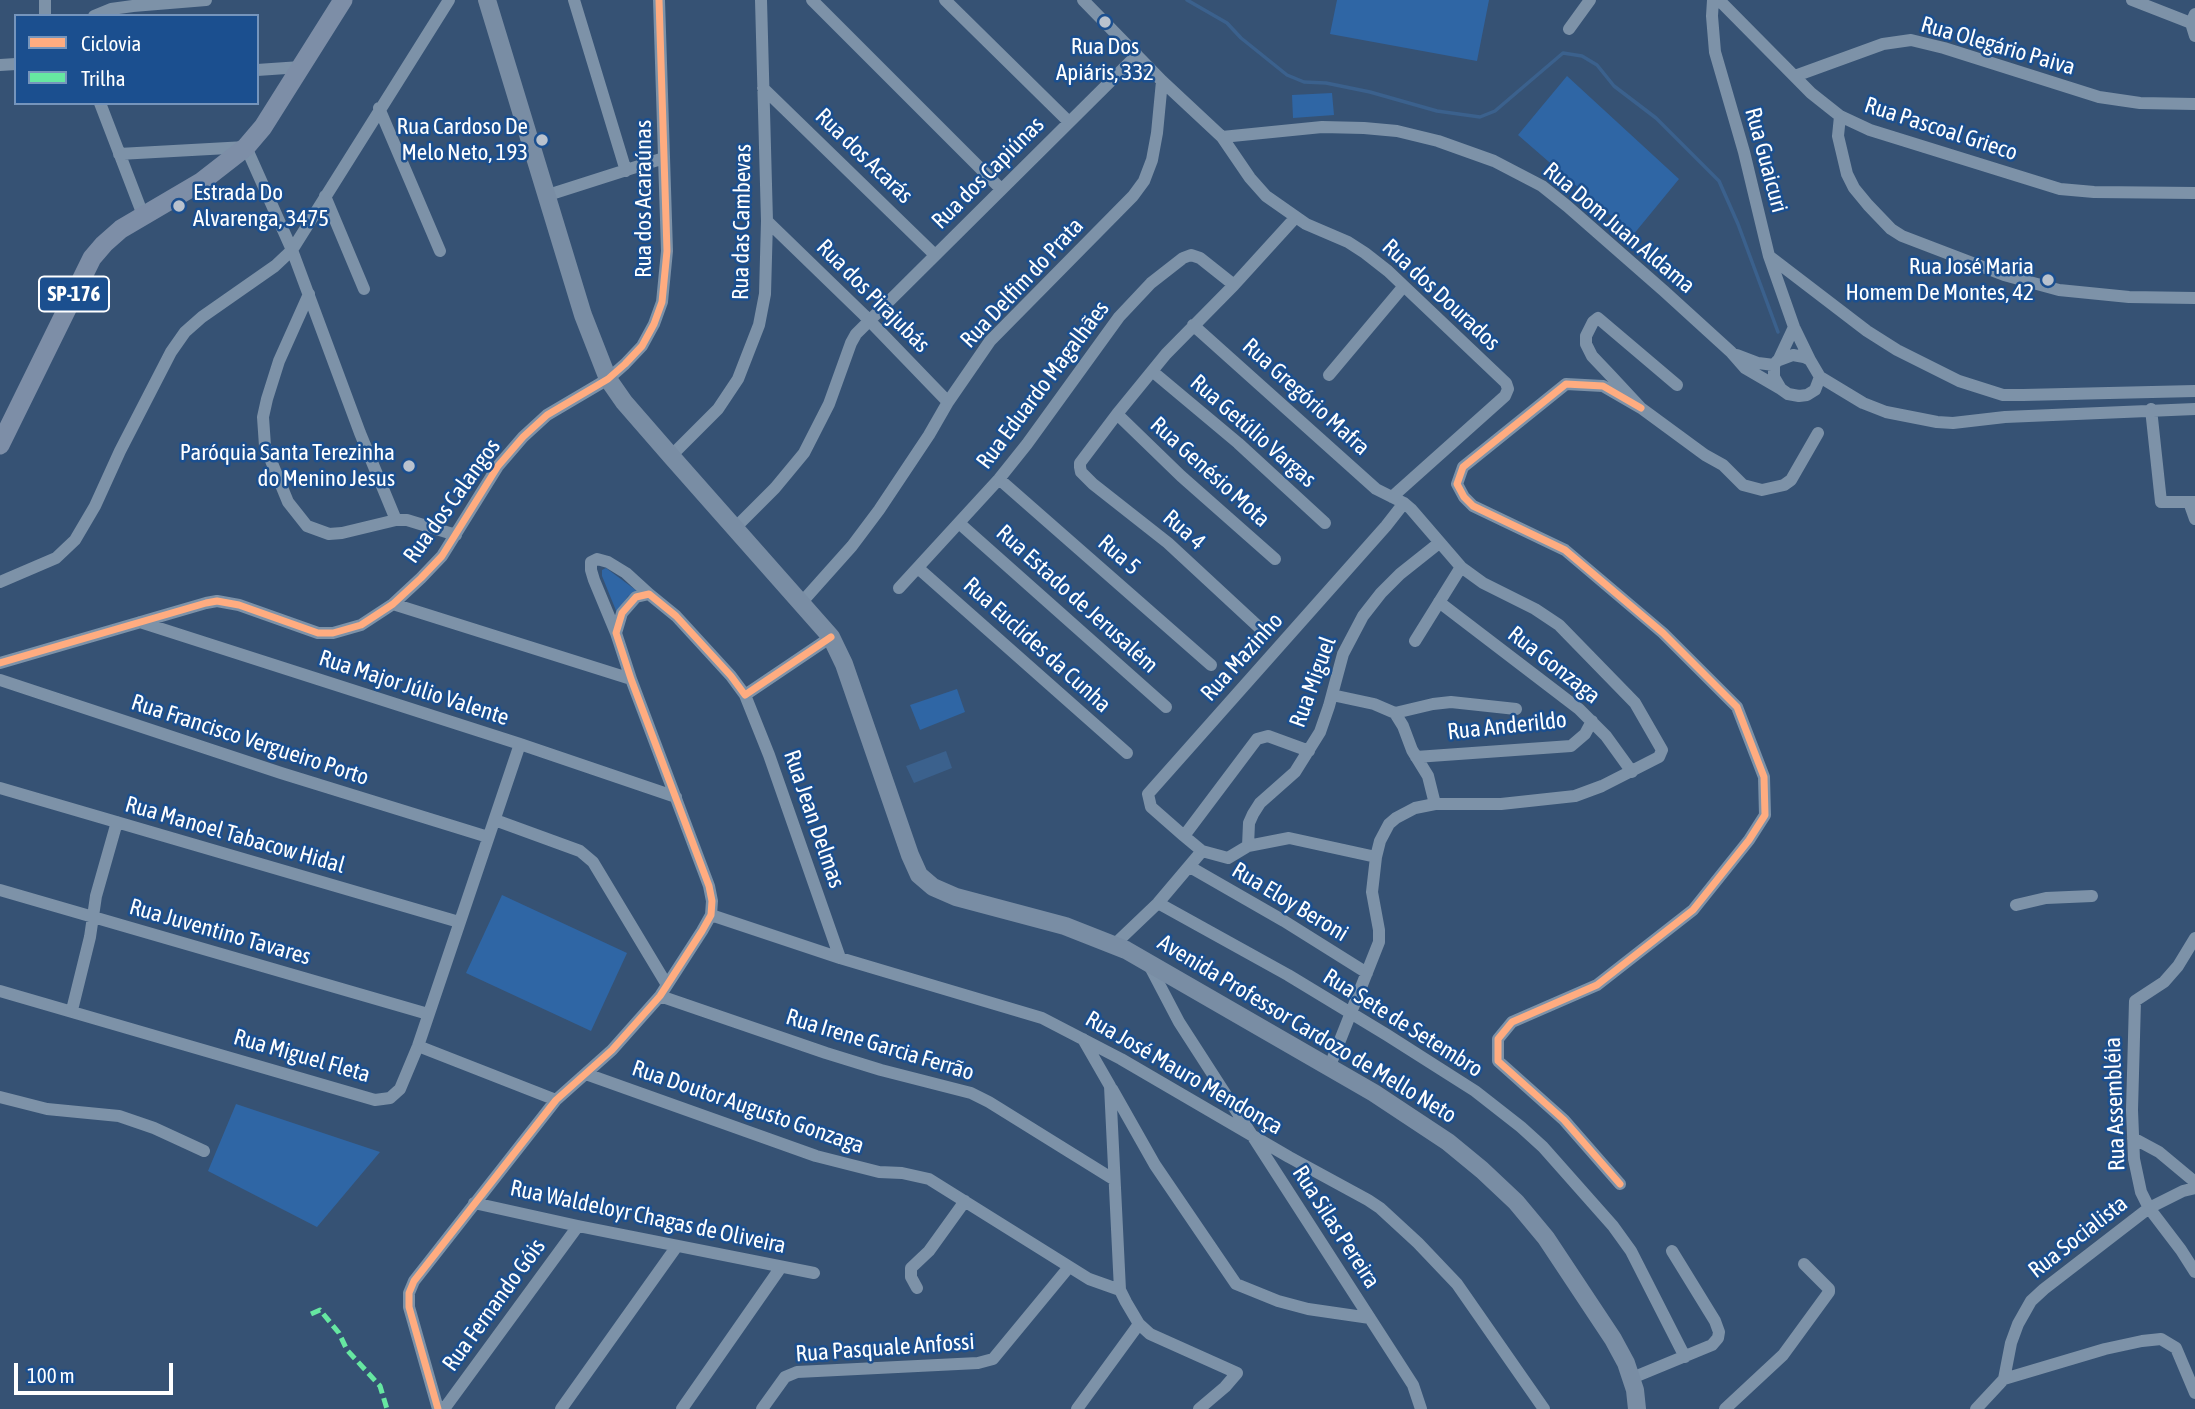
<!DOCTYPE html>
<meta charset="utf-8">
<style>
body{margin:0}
#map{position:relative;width:2195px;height:1409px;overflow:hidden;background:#365274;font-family:"Asap Condensed",sans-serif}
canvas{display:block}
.legend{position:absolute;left:14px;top:14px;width:245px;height:91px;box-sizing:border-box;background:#1b4f8f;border:2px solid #7695bc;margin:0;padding:9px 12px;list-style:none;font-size:21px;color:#fff}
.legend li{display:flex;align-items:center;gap:14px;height:35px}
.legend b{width:35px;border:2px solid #7695bc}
.scale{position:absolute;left:14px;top:1363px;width:159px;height:32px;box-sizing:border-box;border:4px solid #fff;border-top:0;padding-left:9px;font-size:21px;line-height:24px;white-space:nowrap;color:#fff;-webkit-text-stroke:5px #1b4f8f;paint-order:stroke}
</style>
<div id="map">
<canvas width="2195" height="1409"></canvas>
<ul class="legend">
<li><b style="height:9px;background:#ffac80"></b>Ciclovia</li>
<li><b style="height:9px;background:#66e7a1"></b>Trilha</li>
</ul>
<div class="scale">100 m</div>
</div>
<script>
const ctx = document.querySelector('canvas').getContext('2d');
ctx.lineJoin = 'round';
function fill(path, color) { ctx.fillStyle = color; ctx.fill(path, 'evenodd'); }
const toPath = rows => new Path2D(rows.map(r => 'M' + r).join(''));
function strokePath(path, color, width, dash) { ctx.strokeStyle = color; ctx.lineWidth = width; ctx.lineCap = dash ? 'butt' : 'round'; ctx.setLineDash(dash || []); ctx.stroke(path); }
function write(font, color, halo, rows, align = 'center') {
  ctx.font = font + ' "Asap Condensed",sans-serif'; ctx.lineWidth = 5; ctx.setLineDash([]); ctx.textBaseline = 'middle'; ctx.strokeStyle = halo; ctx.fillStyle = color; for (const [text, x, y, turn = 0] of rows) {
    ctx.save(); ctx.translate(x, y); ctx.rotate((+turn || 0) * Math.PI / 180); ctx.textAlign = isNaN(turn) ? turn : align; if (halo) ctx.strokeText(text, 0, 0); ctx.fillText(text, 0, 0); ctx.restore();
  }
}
const green = toPath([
 [1337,0,1489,0,1477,61,1330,34],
 [1567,76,1679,179,1633,235,1518,135],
 [1332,93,1334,115,1293,118,1292,95],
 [606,568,637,591,628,596,617,613,602,576,602,570],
 [957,689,965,712,920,730,910,705],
 [502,895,627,953,591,1031,466,973],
 [236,1104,380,1152,317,1227,208,1171]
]);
const water = toPath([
 [946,751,952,768,914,783,906,766]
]);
const stream = toPath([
 [1187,0,1227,23,1241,38,1287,75,1304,82,1326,83,1370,92,1437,111,1480,117,1495,111,1563,53,1582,56,1597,65,1614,86,1656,118,1719,181,1738,224,1778,332]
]);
const street = toPath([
 [45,0,45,16],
 [574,0,626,171],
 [812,0,1001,189],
 [945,0,1069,122],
 [1083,0,1162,81,1222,137,1250,178,1266,196,1306,224,1348,242,1365,253,1388,271,1506,383,1508,389,1505,396,1392,497],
 [1713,0,1712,16,1715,52,1744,152,1769,256,1794,327,1810,360],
 [1719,0,1811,93,1840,116,1870,130,2060,189,2094,192,2195,193],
 [2132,0,2191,23],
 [2195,14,2191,23,2195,36],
 [94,16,111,9,133,6,206,0],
 [1569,29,1590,0],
 [0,65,16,64],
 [257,70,301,67],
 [1795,76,1883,44,1911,40,1944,48,2099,97,2140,103,2195,104],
 [763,88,935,255],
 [100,103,143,215],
 [379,108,440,251],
 [1840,116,1838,136,1847,174,1854,188,1868,205,1891,229,1902,236,2004,275,2059,290,2129,297,2195,298],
 [1222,137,1322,127,1364,128,1397,131,1438,141,1494,161,1542,186,1567,206,1664,291,1731,352,1745,368,1781,389],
 [119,154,246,147,292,250,360,433,396,520],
 [325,196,364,289],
 [545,196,664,158],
 [767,221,864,315,948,402],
 [1769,256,1867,331,1897,350,1959,381,2003,395,2023,395,2195,391],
 [309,294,279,361,267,399,263,417,265,446,288,502,307,526,329,534,342,533,396,520,407,520,456,535],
 [1193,325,1376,489,1404,503,1411,509,1461,567,1483,583,1535,609,1559,625,1635,703,1662,750,1659,757,1602,786,1575,796,1501,804,1435,804,1415,808,1396,818,1389,824,1380,841,1376,857,1372,892,1379,930,1379,942,1329,1068],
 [1737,355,1758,363,1774,365],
 [1793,355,1804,357,1810,360,1820,377,1815,390,1807,395,1799,396,1788,394,1781,389,1774,377,1774,365,1777,361,1793,355],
 [1779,359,1794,327],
 [1152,371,1238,443,1325,523],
 [1329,375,1403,287],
 [1820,377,1863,403,1886,412,1937,422,1953,423,2005,417,2195,409],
 [1677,385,1598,318,1593,322,1586,336,1586,344,1592,356,1611,376,1641,408,1705,455,1723,465,1743,485,1762,490,1784,485,1791,480,1818,433],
 [2151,409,2161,502,2195,502],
 [1117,414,1181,476,1275,559],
 [671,456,718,409,738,379,759,325,765,294,767,221,761,0],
 [999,479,1211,665],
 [2189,502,2195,519],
 [959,523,1166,707],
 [735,528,775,488,804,453,829,404,851,343,856,334,1137,55],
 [918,568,1127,753],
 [0,582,56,558,75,540,95,506,120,451,171,352,185,332,202,317,275,266,292,250,449,0],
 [899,588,999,479,1027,444,1119,317,1151,283,1183,258,1191,255,1200,258,1234,285],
 [802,602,852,546,879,510,929,435,948,402,990,341,1133,196,1144,181,1152,160,1157,133,1162,81],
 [1439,602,1579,709,1606,736,1632,772],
 [393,604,631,679],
 [140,622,520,744,676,797],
 [1263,631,1168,543,1093,484,1081,472,1080,467,1080,463,1117,414,1166,354,1234,285,1295,218],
 [616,633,594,580,591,570,591,562,597,559,608,562,626,573,649,594],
 [1415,641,1461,567],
 [0,663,206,603,217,601,239,605,318,633,333,633,361,625,393,604,421,578,442,556,498,466,523,437,547,415,608,379,625,364,642,346,654,324,662,302,667,251,659,0],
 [0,680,281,773,488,837],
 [745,695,769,755,840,958],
 [1332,695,1374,704,1395,713,1403,726,1412,750,1428,776,1435,804],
 [1395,713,1433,704,1451,702,1516,709],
 [1416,757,1571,746,1585,734,1592,721],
 [0,788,459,922],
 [495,820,580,851,593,862,667,985],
 [1184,836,1151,807,1148,794,1386,526,1404,503],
 [1248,846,1249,823,1253,814,1260,803,1295,772,1320,732,1329,706,1343,654,1363,616,1381,593,1400,574,1439,543],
 [1202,851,1228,858,1248,846,1289,838,1376,857],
 [1190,867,1284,921,1367,973],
 [0,890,428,1014],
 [1158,903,1288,975,1387,1035,1475,1091,1521,1127,1543,1147,1613,1226,1631,1251,1685,1357],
 [2016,905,2046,898,2092,896],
 [711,915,840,958,1042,1018,1121,1059,1289,1157,1368,1200,1380,1208,1418,1243,1457,1284,1544,1409],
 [2195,938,2178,966,2164,982,2135,1001,2132,1110,2134,1159,2141,1192,2149,1208,2181,1250,2195,1272],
 [1115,944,1158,903,1202,851,1184,836,1257,739,1268,736,1309,751],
 [1147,961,1179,1022,1413,1385,1421,1409],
 [0,991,375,1100,390,1098,400,1089,418,1046,520,744],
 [660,996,826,1053,881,1070,971,1093,989,1102,1113,1179],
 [72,1010,90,937,96,896,117,822],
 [1083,1039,1110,1086,1120,1290,1126,1302,1139,1324,1150,1334,1237,1373,1225,1387,1199,1409],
 [418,1046,556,1100],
 [586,1074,816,1156,879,1172,902,1173,929,1179,1089,1279,1120,1290],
 [1112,1089,1155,1165,1236,1284,1278,1301,1308,1309,1370,1318],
 [0,1097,47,1109,119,1116,154,1128,204,1151],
 [2133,1138,2159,1152,2195,1182],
 [1620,1184,1564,1120,1498,1061,1498,1039,1512,1022,1597,985,1693,910,1749,840,1765,815,1764,777,1737,707,1663,633,1565,550,1473,506,1464,497,1457,484,1463,467,1566,384,1603,386,1641,408],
 [474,1203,578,1226,814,1273],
 [917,1288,911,1277,911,1268,929,1251,965,1201],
 [1632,1378,1712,1345,1718,1338,1719,1332,1715,1321,1672,1251],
 [2004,1379,2105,1349,2142,1341,2161,1339,2176,1348,2195,1393],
 [438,1409,409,1307,409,1293,414,1281,556,1100,612,1050,660,996,702,931,711,915,712,901,709,886,631,679,616,633,622,613,636,597,649,594,676,616,731,676,745,695,831,637],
 [444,1409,578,1226],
 [561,1409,677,1246],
 [682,1409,781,1267],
 [762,1409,785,1377,797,1372,978,1363,993,1359,1069,1267],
 [1077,1409,1139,1324],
 [1725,1409,1783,1355,1829,1292,1829,1289,1804,1264],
 [1976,1409,2004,1379,2011,1343,2018,1324,2031,1301,2044,1289,2149,1208,2183,1191,2195,1188]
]);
const secondary = toPath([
 [487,0,583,315,608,379,624,402,671,456,831,637,844,664,910,855,919,875,933,887,956,897,1065,926,1126,950,1374,1093,1448,1142,1482,1170,1516,1202,1546,1238,1613,1339,1626,1363,1635,1390,1637,1409]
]);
const primary = toPath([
 [0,445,92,258,104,244,121,229,201,182,246,147,263,127,343,0]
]);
const quiet = toPath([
 [311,1314,320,1310,339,1333,347,1350,380,1386,387,1409]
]);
const cycleway = toPath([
 [0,663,206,603,217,601,239,605,318,633,333,633,361,625,393,604,421,578,442,556,498,466,523,437,547,415,608,379,625,364,642,346,654,324,662,302,667,251,659,0],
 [1620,1184,1564,1120,1498,1061,1498,1039,1512,1022,1597,985,1693,910,1749,840,1765,815,1764,777,1737,707,1663,633,1565,550,1473,506,1464,497,1457,484,1463,467,1566,384,1603,386,1641,408],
 [438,1409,409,1307,409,1293,414,1281,556,1100,612,1050,660,996,702,931,711,915,712,901,709,886,631,679,616,633,622,613,636,597,649,594,676,616,731,676,745,695,831,637]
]);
const markers = [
 [1105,22,7,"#b9c2ce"],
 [542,140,7,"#b9c2ce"],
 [179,206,7,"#b9c2ce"],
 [2048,280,7,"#b9c2ce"],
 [409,466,7,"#b9c2ce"]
];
const shields = [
 [74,294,70]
];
const shieldNames = [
 ["SP-176",74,294]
];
const streetNames = [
 ["Rua Olegário Paiva",1998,46,16],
 ["Rua Pascoal Grieco",1941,129,18],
 ["Rua dos Acarás",864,156,44],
 ["Rua Guaicuri",1766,160,75],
 ["Rua dos Capiúnas",988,173,-45],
 ["Rua dos Acaraúnas",644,199,-90],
 ["Rua das Cambevas",742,222,-89],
 ["Rua Dom Juan Aldama",1619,228,40],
 ["Rua Delfim do Prata",1022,283,-47],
 ["Rua dos Dourados",1441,295,43],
 ["Rua dos Pirajubás",873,296,45],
 ["Rua Eduardo Magalhães",1043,385,-53],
 ["Rua Gregório Mafra",1306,397,42],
 ["Rua Getúlio Vargas",1253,431,41],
 ["Rua Genésio Mota",1210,472,42],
 ["Rua dos Calangos",452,501,-54],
 ["Rua 4",1184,530,41],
 ["Rua 5",1119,555,41],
 ["Rua Estado de Jerusalém",1077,599,42],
 ["Rua Euclides da Cunha",1037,645,42],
 ["Rua Mazinho",1242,657,-48],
 ["Rua Gonzaga",1554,665,38],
 ["Rua Miguel",1313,682,-70],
 ["Rua Major Júlio Valente",414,688,18],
 ["Rua Anderildo",1507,726,-6],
 ["Rua Francisco Vergueiro Porto",250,740,18],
 ["Rua Jean Delmas",814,819,71],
 ["Rua Manoel Tabacow Hidal",235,835,16],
 ["Rua Eloy Beroni",1290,902,31],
 ["Rua Juventino Tavares",220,932,16],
 ["Rua Sete de Setembro",1403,1023,32],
 ["Avenida Professor Cardozo de Mello Neto",1307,1029,31],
 ["Rua Irene Garcia Ferrão",880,1045,17],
 ["Rua Miguel Fleta",302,1056,16],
 ["Rua José Mauro Mendonça",1184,1073,30],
 ["Rua Assembléia",2115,1104,-92],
 ["Rua Doutor Augusto Gonzaga",748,1107,19],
 ["Rua Waldeloyr Chagas de Oliveira",648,1217,12],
 ["Rua Silas Pereira",1336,1227,57],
 ["Rua Socialista",2078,1237,-38],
 ["Rua Fernando Góis",494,1305,-54],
 ["Rua Pasquale Anfossi",885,1348,-4]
];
const poiNames = [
 ["Rua Dos",1105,47,"center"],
 ["Apiáris, 332",1105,73,"center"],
 ["Rua Cardoso De",528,127],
 ["Melo Neto, 193",528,153],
 ["Estrada Do",193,193,"left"],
 ["Alvarenga, 3475",193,219,"left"],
 ["Rua José Maria",2034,267],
 ["Homem De Montes, 42",2034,293],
 ["Paróquia Santa Terezinha",395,453],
 ["do Menino Jesus",395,479]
];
fill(green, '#2f66a5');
fill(water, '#3b618d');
strokePath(stream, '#3b618d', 3.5);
strokePath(street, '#7d92a8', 12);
strokePath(secondary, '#798da4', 18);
strokePath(primary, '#7d8ea7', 19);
strokePath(quiet, '#66e7a1', 5, [10, 5]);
strokePath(cycleway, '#ffac80', 7);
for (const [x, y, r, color] of markers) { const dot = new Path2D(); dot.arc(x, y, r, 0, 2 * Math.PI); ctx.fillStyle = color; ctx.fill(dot); strokePath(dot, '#1b4f8f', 2.5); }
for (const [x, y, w] of shields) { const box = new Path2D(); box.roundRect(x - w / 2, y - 17.5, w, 35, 5); ctx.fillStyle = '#1b4f8f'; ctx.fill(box); strokePath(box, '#fff', 2); }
write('bold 21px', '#fff', null, shieldNames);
write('23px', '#fff', '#1b4f8f', streetNames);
write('23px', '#fff', '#1b4f8f', poiNames, 'right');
</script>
